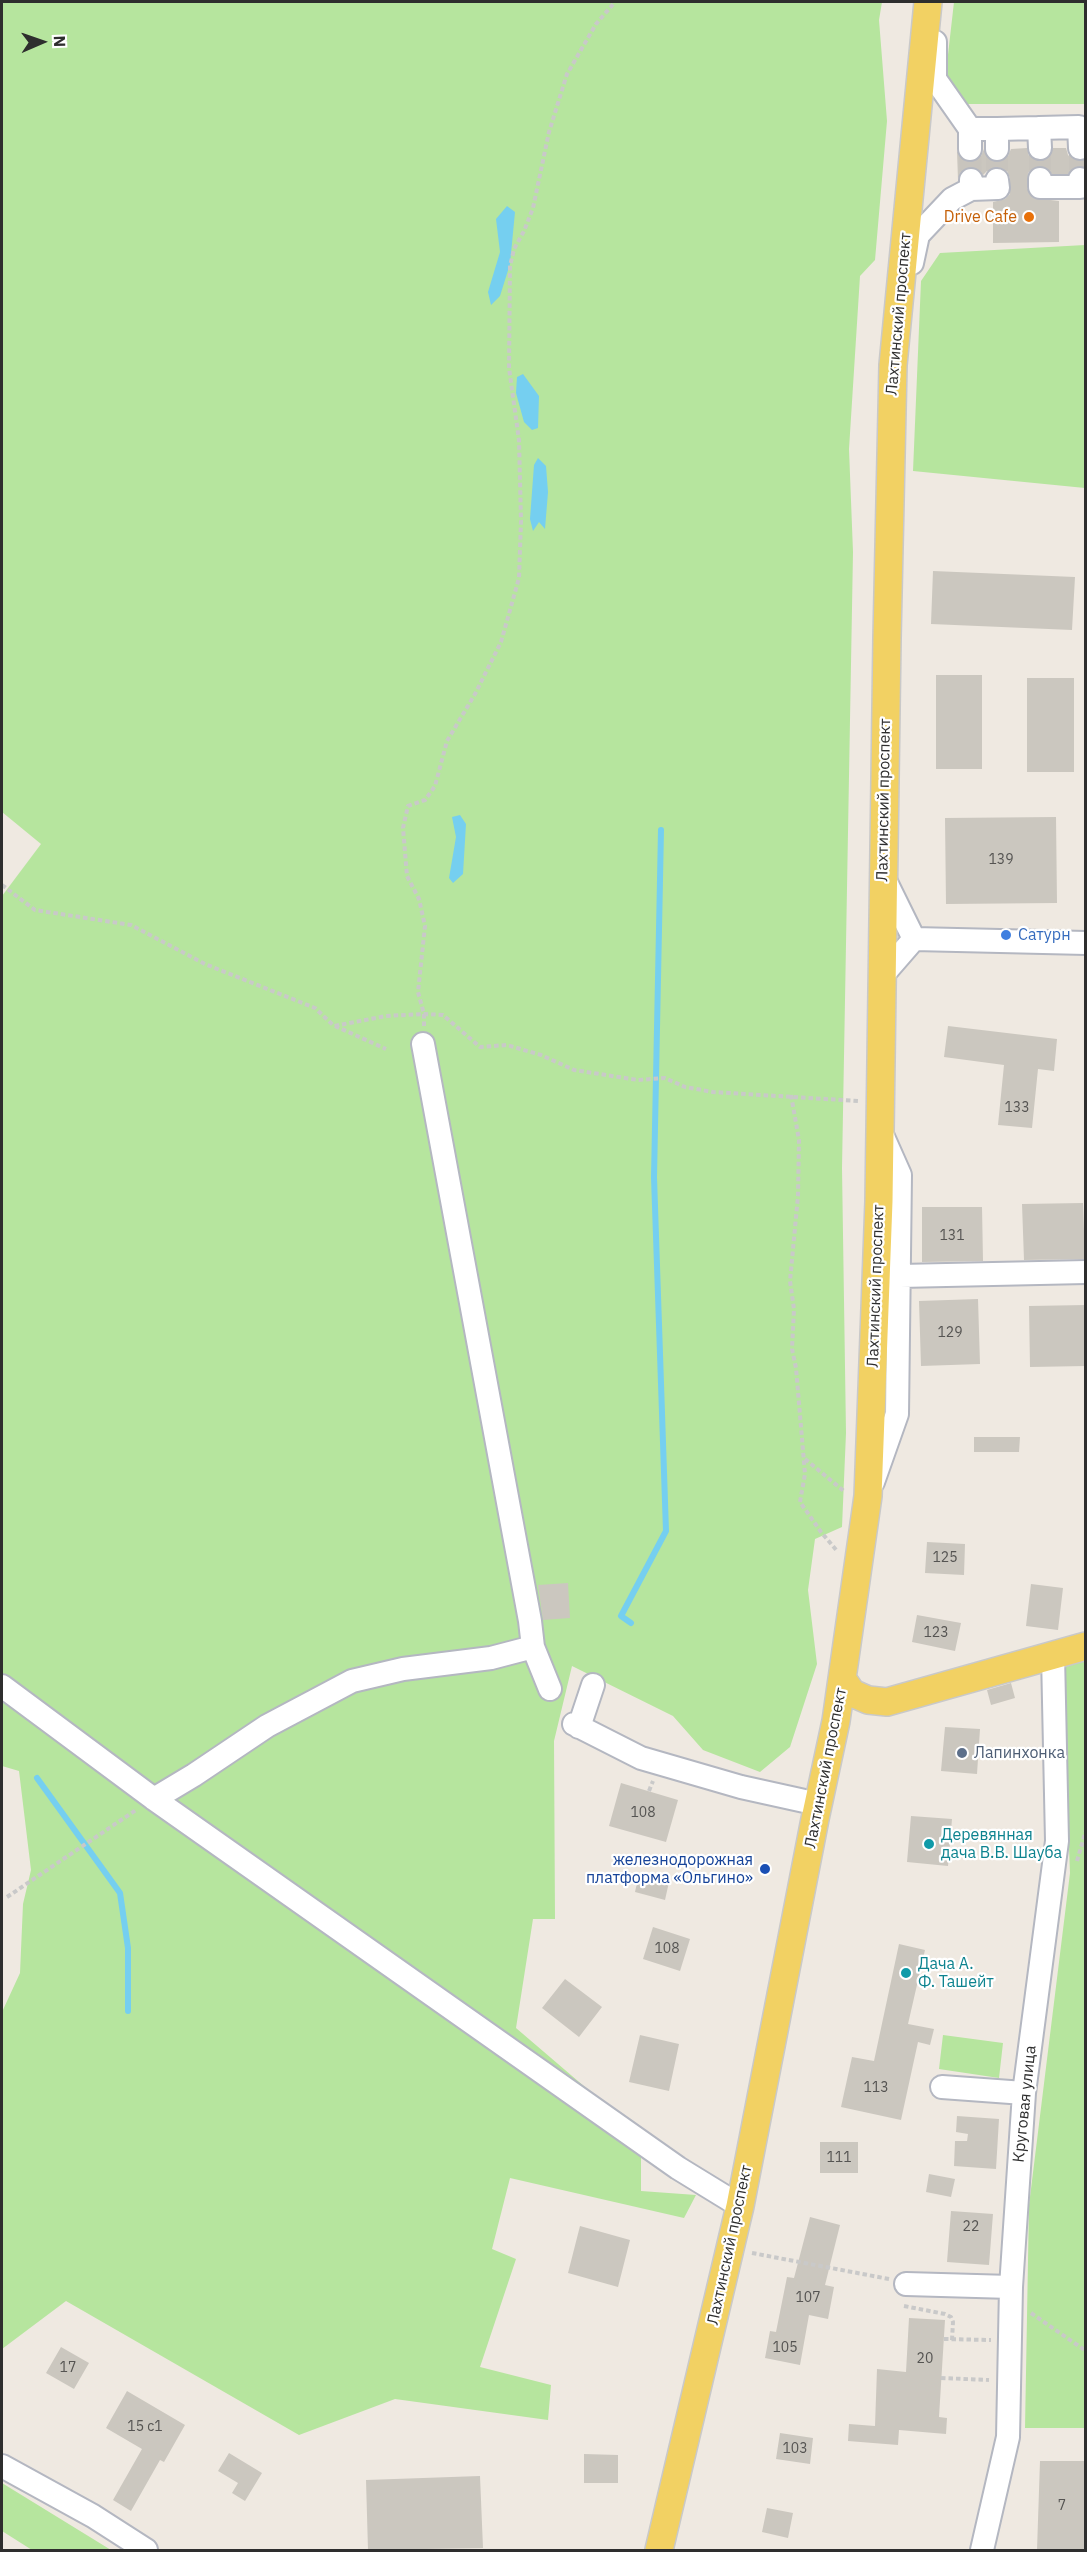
<!DOCTYPE html>
<meta charset="utf-8">
<style>
body{margin:0}
#map{position:relative;width:1087px;height:2552px;overflow:hidden;background:#efe9e1;font-family:"IBM Plex Sans",sans-serif}
canvas{display:block}
.frame{position:absolute;inset:0;border:3px solid #2e2e2e;pointer-events:none}
.north{position:absolute;left:12px;top:12px;width:60px;height:60px;-webkit-text-stroke:4px #fff;paint-order:stroke;rotate:88deg;font-size:16px;font-weight:700;line-height:24px;text-align:center;color:#2e2e2e}
.north::after{content:'';display:block;margin:auto;width:21px;height:27px;background:#2e2e2e;clip-path:polygon(50% 0,100% 100%,50% 72%,0 100%)}
</style>
<div id="map">
<canvas width="1087" height="2552"></canvas>
<div class="frame"></div>
<div class="north">N</div>
</div>
<script>
const ctx = document.querySelector('canvas').getContext('2d');
ctx.lineJoin = 'round';
function fill(path, color) { ctx.fillStyle = color; ctx.fill(path, 'evenodd'); }
const toPath = rows => new Path2D(rows.map(r => 'M' + r).join(''));
function strokePath(path, color, width, dash) { ctx.strokeStyle = color; ctx.lineWidth = width; ctx.lineCap = dash ? 'butt' : 'round'; ctx.setLineDash(dash || []); ctx.stroke(path); }
function write(font, color, halo, rows, align = 'center') {
  ctx.font = font + ' "IBM Plex Sans",sans-serif'; ctx.lineWidth = 4.5; ctx.setLineDash([]); ctx.textBaseline = 'middle'; ctx.strokeStyle = halo; ctx.fillStyle = color; for (const [text, x, y, turn = 0] of rows) {
    ctx.save(); ctx.translate(x, y); ctx.rotate((+turn || 0) * Math.PI / 180); ctx.textAlign = isNaN(turn) ? turn : align; if (halo) ctx.strokeText(text, 0, 0); ctx.fillText(text, 0, 0); ctx.restore();
  }
}
const green = toPath([
 [2,2,882,2,879,20,887,121,875,260,860,276,849,449,853,552,842,1168,846,1433,842,1527,815,1539,808,1590,817,1664,790,1747,760,1772,703,1750,673,1716,572,1666,554,1741,555,1919,533,1919,516,2028,641,2135,641,2191,696,2195,684,2218,510,2178,492,2249,516,2259,480,2367,551,2385,548,2420,395,2399,299,2435,66,2301,2,2349,2,2012,20,1973,23,1904,31,1870,19,1771,2,1766,2,896,41,844,2,812],
 [954,2,1085,2,1085,104,963,104,945,81],
 [1085,245,1085,488,913,471,921,281,940,253],
 [1085,1655,1085,2428,1025,2428,1029,2205,1070,1873,1062,1667],
 [943,2035,1003,2043,999,2078,939,2069],
 [2,2483,111,2550,32,2550,2,2531]
]);
const water = toPath([
 [507,206,515,212,510,264,500,296,491,305,488,292,500,252,496,219],
 [523,374,539,396,538,428,532,430,524,422,516,393,517,377],
 [538,458,546,466,548,492,545,529,539,522,533,531,530,519,534,465],
 [460,815,466,824,463,874,453,883,449,878,456,837,452,817]
]);
const stream = toPath([
 [631,1623,621,1616,666,1531,654,1177,661,830],
 [37,1778,120,1893,128,1948,128,2011]
]);
const building = toPath([
 [1027,148,1029,156,1040,161,1048,159,1053,148,1066,148,1068,155,1073,160,1086,160,1086,167,1074,167,1068,174,1052,174,1047,168,1041,166,1033,168,1028,173,1027,188,1033,198,1059,201,1059,242,993,243,993,202,1005,199,1010,194,1010,178,1007,171,1002,167,989,169,983,175,978,169,970,167,960,173,958,180,957,151,963,160,971,162,981,156,984,149,990,160,998,162,1008,156,1011,149],
 [933,571,1075,577,1072,630,931,624],
 [936,675,982,675,982,769,936,769],
 [1027,678,1074,678,1074,772,1027,772],
 [1056,817,1057,903,946,904,945,818],
 [948,1026,1057,1039,1054,1071,1038,1069,1032,1128,998,1125,1004,1065,944,1057],
 [1083,1203,1085,1259,1024,1260,1022,1204],
 [922,1207,982,1207,983,1261,922,1262],
 [978,1299,980,1364,921,1366,919,1301],
 [1086,1305,1086,1366,1030,1367,1029,1306],
 [974,1437,1020,1437,1019,1452,974,1452],
 [927,1542,965,1544,964,1575,925,1573],
 [568,1583,570,1618,543,1620,538,1585],
 [1031,1584,1063,1588,1058,1630,1026,1626],
 [917,1615,961,1623,955,1651,912,1642],
 [1011,1683,1015,1698,991,1705,987,1690],
 [945,1727,980,1729,977,1774,941,1771],
 [621,1783,678,1800,666,1842,609,1826],
 [911,1816,952,1819,948,1866,907,1862],
 [639,1874,669,1882,665,1900,635,1892],
 [653,1927,690,1939,680,1971,643,1959],
 [899,1944,925,1950,908,2024,934,2029,930,2045,918,2042,901,2120,841,2107,852,2057,874,2061],
 [565,1979,602,2007,579,2037,542,2008],
 [640,2035,679,2044,669,2091,629,2082],
 [957,2116,999,2119,996,2169,954,2166,955,2141,967,2141,968,2134,956,2132],
 [820,2142,858,2142,858,2173,820,2173],
 [929,2174,955,2179,951,2197,926,2192],
 [951,2211,993,2214,989,2265,947,2262],
 [810,2217,840,2225,825,2285,834,2287,828,2319,809,2315,800,2365,765,2358,770,2331,776,2332,787,2277,794,2278],
 [580,2226,630,2240,618,2287,568,2273],
 [909,2318,945,2320,939,2417,947,2418,946,2434,899,2430,898,2445,848,2441,849,2424,875,2426,877,2369,906,2372],
 [61,2347,89,2363,74,2389,46,2373],
 [127,2391,185,2425,164,2462,160,2460,131,2511,113,2500,142,2449,106,2428],
 [780,2433,813,2438,810,2464,776,2459],
 [229,2453,262,2473,245,2501,232,2493,238,2483,218,2471],
 [584,2454,618,2455,618,2483,584,2483],
 [1040,2461,1086,2461,1086,2550,1037,2550],
 [480,2476,483,2548,368,2550,366,2480],
 [767,2508,793,2513,788,2538,762,2532]
]);
const minorTunnel = toPath([
 [1040,148,1040,179],
 [1080,148,1080,179],
 [970,149,971,180],
 [997,149,997,180]
]);
const path = toPath([
 [2,885,35,910,131,925,205,964,315,1008,334,1026,386,1016,424,1014,443,1015,480,1047,507,1045,541,1055,574,1070,638,1080,665,1078,685,1087,713,1092,858,1101],
 [335,1026,386,1049],
 [424,1026,424,1014,418,992,425,926,419,899,407,876,403,828,408,806,425,800,435,786,447,741,475,694,501,642,519,578,521,521,519,440,509,368,510,266,514,249,524,231,533,208,549,132,567,74,596,24,615,2],
 [791,1095,799,1140,798,1196,790,1281,794,1309,792,1349,796,1368,805,1474,800,1502,821,1532,838,1552],
 [805,1459,845,1492],
 [649,1791,653,1781],
 [1077,1861,1086,1830],
 [7,1897,136,1810],
 [752,2253,889,2279],
 [904,2306,945,2314,951,2317,953,2322,952,2340],
 [1031,2313,1086,2351],
 [944,2339,991,2340],
 [941,2378,989,2380]
]);
const minor = toPath([
 [935,42,935,79,970,129],
 [997,129,1039,128],
 [1040,148,1039,128,1079,127,1080,148],
 [970,149,970,129,997,129,997,149],
 [1040,179,1040,187,1080,187,1080,179],
 [971,180,971,189,998,188,997,180],
 [912,263,918,235,952,199,971,189],
 [883,876,914,939],
 [914,939,1086,943],
 [881,977,914,939],
 [423,1044,530,1621,533,1647],
 [900,1276,1086,1272],
 [873,1482,897,1414,900,1175,880,1130],
 [2,1686,154,1799,678,2168,740,2206],
 [574,1724,641,1758,741,1787,818,1804],
 [579,1727,593,1685],
 [154,1799,194,1775,267,1726,352,1681,403,1669,491,1658,533,1647,550,1689],
 [942,2087,1024,2093],
 [906,2284,1011,2287],
 [2,2466,93,2516,146,2550],
 [982,2550,1008,2437,1011,2287,1024,2093,1057,1841,1053,1655]
]);
const major = toPath([
 [843,1680,852,1693,868,1700,887,1702,1086,1646],
 [659,2550,740,2206,815,1819,836,1721,868,1496,879,1201,887,638,893,365,928,2]
]);
const markers = [
 [1029,217,6,"#e8710a"],
 [1006,935,6,"#3f7fe0"],
 [962,1753,6,"#5c6f8a"],
 [929,1844,6,"#0f9aa8"],
 [765,1869,6,"#1a4fb4"],
 [906,1973,6,"#0f9aa8"]
];
const numberNames = [
 ["139",1001,860],
 ["133",1017,1108],
 ["131",952,1236],
 ["129",950,1333],
 ["125",945,1558],
 ["123",936,1633],
 ["108",643,1813],
 ["108",667,1949],
 ["113",876,2088],
 ["111",839,2158],
 ["22",971,2227],
 ["107",808,2298],
 ["105",785,2348],
 ["20",925,2359],
 ["17",68,2368],
 ["15 с1",145,2427],
 ["103",795,2449],
 ["7",1062,2506]
];
const foodNames = [
 ["Drive Cafe",1017,217]
];
const streetNames = [
 ["Лахтинский проспект",899,314,-85],
 ["Лахтинский проспект",884,800,-89],
 ["Лахтинский проспект",876,1286,-88],
 ["Лахтинский проспект",826,1768,-79],
 ["Круговая улица",1025,2104,-84],
 ["Лахтинский проспект",730,2245,-78]
];
const shopNames = [
 ["Сатурн",1018,935]
];
const serviceNames = [
 ["Лапинхонка",974,1753]
];
const cultureNames = [
 ["Деревянная",941,1835],
 ["дача В.В. Шауба",941,1853],
 ["Дача А.",918,1964],
 ["Ф. Ташейт",918,1982]
];
const transitNames = [
 ["железнодорожная",753,1860],
 ["платформа «Ольгино»",753,1878]
];
fill(green, '#b6e59e');
fill(water, '#75cff0');
strokePath(stream, '#75cff0', 6);
fill(building, '#cbc7bf');
strokePath(minorTunnel, '#c8c4bd', 22, [22, 11]);
strokePath(minor, '#b4b7c1', 26);
strokePath(major, '#c9c9c9', 30);
strokePath(path, '#c9c9c9', 4, [4.5, 3]);
strokePath(minor, '#fff', 22);
strokePath(major, '#f2d163', 27);
for (const [x, y, r, color] of markers) { const dot = new Path2D(); dot.arc(x, y, r, 0, 2 * Math.PI); ctx.fillStyle = color; ctx.fill(dot); strokePath(dot, '#fff', 2); }
write('14px', '#555452', null, numberNames);
write('16px', '#c56008', '#fff', foodNames, 'right');
write('16px', '#2e2e2e', '#fff', streetNames);
write('16px', '#366cbe', '#fff', shopNames, 'left');
write('16px', '#4e5e75', '#fff', serviceNames, 'left');
write('16px', '#0d838f', '#fff', cultureNames, 'left');
write('16px', '#164399', '#fff', transitNames, 'right');
</script>
